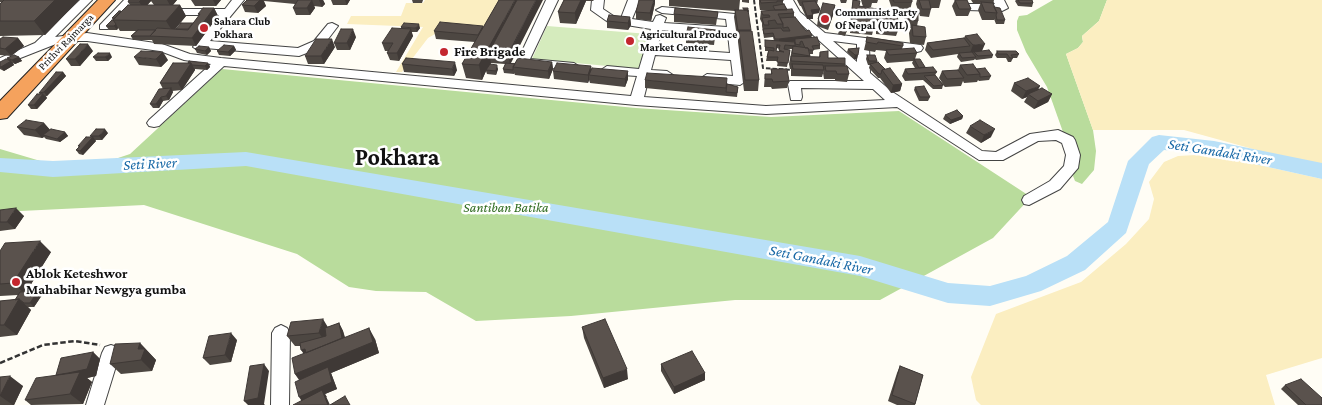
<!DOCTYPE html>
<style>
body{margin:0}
canvas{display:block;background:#fffdf5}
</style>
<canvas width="1322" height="405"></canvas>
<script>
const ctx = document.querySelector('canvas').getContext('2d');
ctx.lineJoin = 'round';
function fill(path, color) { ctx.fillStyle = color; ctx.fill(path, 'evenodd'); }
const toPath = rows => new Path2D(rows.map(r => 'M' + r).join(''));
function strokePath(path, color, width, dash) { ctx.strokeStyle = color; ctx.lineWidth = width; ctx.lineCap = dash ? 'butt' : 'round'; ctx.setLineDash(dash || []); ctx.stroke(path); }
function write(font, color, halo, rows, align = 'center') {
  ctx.font = font + ' "Crimson Pro",serif'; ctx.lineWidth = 5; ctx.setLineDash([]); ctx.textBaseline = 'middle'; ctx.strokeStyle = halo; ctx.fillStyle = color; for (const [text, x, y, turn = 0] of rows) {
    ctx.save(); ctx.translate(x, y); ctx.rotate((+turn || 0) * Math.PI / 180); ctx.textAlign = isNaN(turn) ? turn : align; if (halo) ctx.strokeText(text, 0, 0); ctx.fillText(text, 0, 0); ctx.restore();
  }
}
const green = toPath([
 [547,26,649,34,640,69,532,59]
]);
const forest = toPath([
 [1053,0,1107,0,1099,21,1082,36,1083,42,1078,48,1066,54,1093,130,1096,151,1094,170,1082,184,1075,181,1073,176,1078,159,1063,132,1047,87,1026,52,1017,30,1017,21,1019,16,1027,15],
 [222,69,636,108,771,117,899,111,1031,197,993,238,880,300,735,300,571,316,476,321,426,292,376,291,349,287,297,254,144,205,0,212,0,149,64,168,106,162,130,154]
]);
const sand = toPath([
 [425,0,510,0,490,34,442,30,428,38,402,72,396,72,423,27,347,24,351,16,401,16,406,3,423,3],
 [1107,0,1322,0,1322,168,1184,130,1093,130,1066,54,1078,48,1083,42,1082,36,1099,21],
 [1196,155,1227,158,1322,179,1322,358,1266,375,1275,405,981,405,976,400,971,377,996,314,1081,282,1126,244,1149,219,1154,199,1149,182,1164,162,1178,156]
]);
const river = toPath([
 [1159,135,1214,141,1322,163,1322,179,1214,155,1164,150,1149,164,1126,233,1085,270,1041,291,990,306,948,303,860,276,246,166,53,177,0,172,0,158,53,161,246,152,860,256,948,283,990,286,1026,276,1067,256,1108,222,1128,161,1152,137,1159,135]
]);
const pathFar1 = toPath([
 [754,0,763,68,793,70]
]);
const path = toPath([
 [0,363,43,345,75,341,100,345]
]);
const minor = toPath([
 [80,0,92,0,55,37,87,33,162,44,190,54,221,58,631,96,637,76,607,74,601,70,607,66,639,69,651,29,608,22,591,10,592,0,604,0,603,9,615,17,621,18,628,0,640,0,632,19,653,22,656,16,660,15,666,18,664,23,727,27,726,19,662,13,656,10,662,7,735,14,746,81,740,85,707,82,701,78,707,74,733,76,731,60,655,55,651,70,667,71,673,75,667,79,649,77,644,97,766,106,885,100,873,89,801,88,802,97,801,100,791,100,788,84,790,81,864,81,792,16,781,0,793,0,800,12,825,33,921,45,923,48,921,51,917,52,869,46,870,73,891,91,982,151,996,152,1030,134,1058,130,1073,137,1075,140,1080,155,1078,168,1060,189,1029,205,1024,204,1022,200,1024,196,1050,181,1064,166,1066,155,1062,143,1056,140,1038,141,1003,160,979,160,897,107,766,114,636,105,224,66,159,126,154,127,149,126,147,123,149,120,211,64,184,60,160,51,87,41,70,41,56,44,0,66,0,58,35,43,80,0],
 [662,30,728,34,730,53,657,48,662,30],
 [833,41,857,44,857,62,833,41],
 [124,0,136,0,108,29,100,29,100,25,124,0],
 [232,0,244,0,210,41,298,48,314,41,328,24,332,23,338,26,322,47,299,56,205,48,199,51,193,47,219,15,165,15,159,12,165,9,225,9,232,0],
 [546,0,558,0,530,59,574,63,580,67,578,70,523,66,517,62,546,0],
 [992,0,1004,0,1008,8,1002,11,966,10,960,7,966,4,995,4,992,0],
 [281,325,287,328,290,333,289,405,271,405,272,333,275,328,281,325],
 [111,345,117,347,120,353,104,405,86,405,102,353,105,347,111,345]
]);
const highway = toPath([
 [98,0,115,0,7,118,0,119,0,101,98,0]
]);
const wall = toPath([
 [0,0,79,0,45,35,0,36,0,3,2,2,0,2],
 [129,0,177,0,173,5,180,5,186,16,175,29,193,23,199,16,198,14,214,8,218,16,196,46,154,44,152,40,133,40,131,36,136,31,120,31,118,28,117,30,109,30,106,26,113,20,112,18,130,5,128,2],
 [151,1,154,5,147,5],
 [191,0,221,0,216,6,195,6],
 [247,0,323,0,325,4,322,7,314,6,315,8,310,15,296,15,293,8,295,4,264,1,266,6,258,13,245,12,242,5],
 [331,0,350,0,347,5,333,5],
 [412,0,423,0,422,3,413,3],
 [499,0,511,63,552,62,553,69,549,79,515,75,514,73,514,74,504,73,503,69,505,64,491,63,490,64,498,69,496,75,487,74,486,71,482,80,466,78,462,64,475,42,436,39,434,31,483,26,483,28],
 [564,0,594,0,593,1,586,1,576,24,560,23,558,12],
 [669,0,740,0,739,10,751,30,759,80,758,91,744,91,738,42,738,37,737,37,734,17,735,11,669,6],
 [742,0,749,0,749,3,742,2],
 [759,0,783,0,783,4,787,10,794,13,794,17,811,37,820,45,820,49,813,50,813,54,810,54,810,57,819,57,820,52,828,58,845,64,845,66,849,74,847,82,835,81,835,79,824,79,823,73,824,70,822,77,791,76,791,69,790,69,789,64,792,49,786,49,790,50,787,67,777,66,778,61,766,61,768,51,765,51,765,40,774,41,773,37,764,38,762,26,762,23,760,19,761,11,773,10,760,10,759,4],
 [777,48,779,49,779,52,776,51],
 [797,0,818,0,817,4,820,9,819,13,813,14,813,19,807,19,801,6,800,6],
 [840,0,860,0,856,0,859,6,883,15,887,16,888,13,899,28,896,36,876,34,876,20,873,20,874,27,872,35,850,33,850,24,851,17,872,18,873,15,851,13,853,0,847,0,846,3,841,3],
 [861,0,878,0,877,3,872,3,871,7,863,7],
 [889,0,912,0,912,2,910,10,892,9],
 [917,0,941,0,939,8,931,8,931,9,929,17,920,16,916,4],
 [955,0,967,0,971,9,968,16,956,16,952,6],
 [971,0,994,0,993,4,994,7,1005,20,1004,24,996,24,994,19,994,20,982,20,978,10,981,2,980,4,973,3],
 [1016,0,1032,0,1033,3,1032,7,1018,6,1015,1],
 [655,3,651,21,636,19,636,12],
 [835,5,834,12,828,30,817,26,818,19],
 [718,12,716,25,674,22,674,14],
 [906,12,918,21,917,26,926,37,924,45,910,43,909,33,911,28,904,27,904,20],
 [630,17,631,25,628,30,607,28,607,21],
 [401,27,420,28,417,32,411,32,413,36,399,61,390,60,387,53,388,51,385,51,382,43,401,28],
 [848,28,845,36,838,34,839,31],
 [686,35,715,37,714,45,686,43],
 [965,36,982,51,993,55,992,58,976,60,975,59,974,60,961,62,957,57,958,54,931,58,925,50,927,43,964,38],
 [356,37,350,50,337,50,334,43],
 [867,37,903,46,902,49,917,53,915,59,925,67,937,72,935,75,943,84,939,78,942,71,958,70,960,65,976,69,991,76,989,80,979,81,978,80,977,82,964,83,963,81,961,86,945,87,943,85,942,89,933,89,923,80,905,81,902,76,905,69,915,68,912,63,913,61,887,63,884,58,886,51,876,50,875,52,864,50],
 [18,38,24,46,11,56,0,55,0,39],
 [234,46,236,50,230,56,219,55,217,51],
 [209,47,211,51,207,55,197,53,195,49],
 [335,47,324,64,308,64,305,56],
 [859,48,857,59,854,59,847,52,848,49],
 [93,51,80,66,71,66,66,59],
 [997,51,1019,54,1017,58,1013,58,1011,62,1008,62,1006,58,997,58,995,55],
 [867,55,877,61,877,62,902,84,900,91,891,93,880,78,878,78,869,68,870,65,868,65,866,59],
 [19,57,22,61,15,64,13,63,14,65,4,71,0,69,0,62,8,60,7,58],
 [93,57,112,57,108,61,96,61],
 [134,57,168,60,161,67,139,65],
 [406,58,457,70,454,76,404,72,402,64],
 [173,63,208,63,210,67,207,70,195,69,195,70,182,90,172,91,173,92,169,100,163,101,159,108,153,108,150,104,163,89,160,83],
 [591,69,628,79,625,87,590,83,589,80,588,83,554,79,553,71],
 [771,69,789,81,787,88,772,89,771,87,764,87,765,74,771,74],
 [63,72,66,76,47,96,46,96,47,98,37,109,31,109,28,105,40,94,39,93],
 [645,80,727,84,738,87,737,97,645,88],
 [1014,83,1038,90,1052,94,1048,102,1034,109,1024,102,1027,97,1022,99,1011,91],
 [915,87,930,97,928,101,919,101,914,90],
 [945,115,963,116,962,119,950,124,943,119],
 [44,123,50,130,65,132,68,136,60,142,46,139,44,137,42,138,24,135,17,127],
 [970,126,991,137,981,143,966,133],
 [108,133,102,140,95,140,96,141,83,155,79,154,76,150,79,147,78,146,91,137,90,136],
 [0,210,24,216,15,229,0,231],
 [0,251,51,252,26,292,42,295,34,307,28,307,31,310,17,335,0,337,0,301,15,300,18,295,0,296],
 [339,323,343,331,345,337,375,339,379,353,331,373,337,389,325,394,327,397,301,401,299,380,295,374,304,354,301,346,295,346,287,336,328,327],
 [582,327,628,379,604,388,584,338],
 [237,340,231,362,210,365,203,358],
 [140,343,156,360,152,371,121,374,110,364],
 [93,352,100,359,96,376,87,378,92,382,83,404,31,405,25,400,56,375],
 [661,364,705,373,705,380,674,394,661,371],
 [900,366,923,375,915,405,897,405,888,401,897,373],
 [0,377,23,386,14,405,0,405],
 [1285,385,1322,405,1298,405,1281,389]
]);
const shadedWall = toPath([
 [55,0,79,0,45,35,34,21],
 [141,0,151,0,151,1,144,9,139,2],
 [167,0,177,0,171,7],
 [213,0,221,0,216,6],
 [260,0,263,0,266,6,258,13,254,6],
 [312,0,315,8,310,15,307,8],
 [319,0,323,0,325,4,322,7],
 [345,0,350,0,347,5],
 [515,0,525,0,489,52,491,63,487,70,486,70,486,71,482,80,479,65],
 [536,0,543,0,510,65,508,54],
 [581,0,586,0,586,1,576,24,575,13],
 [654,0,655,0,655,3,651,21,650,13],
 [180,5,186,16,173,32,166,21],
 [835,5,834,12,828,30,830,22],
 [214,8,218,16,196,46,192,38],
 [820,9,819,13,810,14,811,10],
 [813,15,813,19,807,19,807,16],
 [630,17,631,25,628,30,628,23],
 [116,24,118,28,117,30,114,26],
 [419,24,420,28,417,32,416,28],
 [353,29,356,37,350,50,347,43],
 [411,29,413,36,399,61,397,53],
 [812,35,811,39,779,43,779,39],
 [18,38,24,46,11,56,5,49],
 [332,39,335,47,324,64,321,56],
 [88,44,93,51,80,66,75,59],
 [985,44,982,51,970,53,973,45],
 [234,46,236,50,230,56,228,52],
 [209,47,211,51,207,55,205,51],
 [163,52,168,60,161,67,156,59],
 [110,53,112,57,108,61,105,57],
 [855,55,858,55,857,59,854,59],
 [19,57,22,61,15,64,12,60],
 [11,61,14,65,4,71,1,67],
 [455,62,457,70,454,76,452,69],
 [552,62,553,69,549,79,548,71],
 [191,63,195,70,182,90,178,83],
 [208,63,210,67,207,70,205,66],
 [497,65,498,69,496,75,496,71],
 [591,66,592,74,589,75,589,80,588,83,588,75],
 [628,71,628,79,625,87,625,79],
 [63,72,66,76,47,96,44,92],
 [902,84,900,91,891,93,893,85],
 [1040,86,1036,94,1028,94,1027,97,1022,99,1026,91],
 [171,88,173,92,169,100,166,96],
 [43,94,47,98,37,109,34,105],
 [1052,94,1048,102,1034,109,1038,101],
 [161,97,163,101,159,108,156,104],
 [963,116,962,119,950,124,951,120],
 [44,123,51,131,43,135,44,137,42,138,35,130],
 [105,129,108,133,102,140,99,136],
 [995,129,991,137,981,143,984,135],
 [65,132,68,136,60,142,57,139],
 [93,137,96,141,83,155,80,151],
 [16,208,24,216,15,229,7,222],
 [40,241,51,252,25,294,13,283],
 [38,291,42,295,34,307,30,303],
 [19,299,31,310,17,335,4,325],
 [323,319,329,329,326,343,319,333],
 [339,323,343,331,347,349,306,357,301,350,305,349,308,354],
 [369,328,375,339,379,353,331,373,337,389,325,394,330,405,304,404,299,397,303,384,295,374],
 [231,333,237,340,231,362,225,355],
 [140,343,156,360,152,371,141,360,138,349],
 [93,352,100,359,96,376,87,378,92,382,83,404,70,394,56,376],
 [264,364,269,371,264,404,265,405,248,405,244,401],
 [627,369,628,379,604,388,603,378],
 [705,373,705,380,674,394,674,387],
 [10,376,23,386,14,405,13,405,0,396]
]);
const building = toPath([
 [4,0,55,0,34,21,0,21,0,4,4,0],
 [129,0,141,0,139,2,128,2,129,0],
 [247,0,260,0,254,6,242,5,247,0],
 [298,0,312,0,307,8,293,8,298,0],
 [499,0,515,0,479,65,462,64,499,0],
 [517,0,536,0,508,54,489,52,517,0],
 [564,0,581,0,575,13,558,12,564,0],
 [639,0,654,0,650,13,636,12,639,0],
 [760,0,783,0,783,1,777,1,777,2,761,3,760,0],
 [853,0,860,1,859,6,883,10,883,15,877,15,877,16,873,16,874,11,852,9,853,0],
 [893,0,912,0,912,2,894,2,893,0],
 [919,0,929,0,931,9,922,9,919,0],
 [955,0,967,0,971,9,959,9,955,0],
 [1018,0,1032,0,1033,3,1020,3,1018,0],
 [815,1,820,9,811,10,813,15,807,16,802,2,815,1],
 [981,2,993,3,997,13,985,12,981,2],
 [823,3,835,5,830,22,818,19,823,3],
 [784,4,787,10,775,10,773,6,784,4],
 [128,5,180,5,166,21,113,20,128,5],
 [994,7,1000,8,1005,20,997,20,996,15,997,13,994,7],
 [203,8,214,8,192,38,150,36,157,28,188,30,200,14,198,14,203,8],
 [675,8,718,12,717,18,674,14,675,8],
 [743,8,748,8,748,12,748,10,744,10,743,8],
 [792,9,794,13,778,14,783,24,777,24,775,20,768,21,769,25,764,25,762,18,770,17,769,15,763,15,761,11,792,9],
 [735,10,748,10,751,30,738,30,735,10],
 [119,11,121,11,115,18,112,18,119,11],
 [906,12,918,12,918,21,906,19,906,12],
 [888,13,897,14,899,28,878,26,877,15,888,16,888,13],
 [609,15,630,17,628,23,607,21,609,15],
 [795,17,806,31,809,30,812,35,779,39,775,39,773,33,764,34,763,29,781,28,783,31,790,31,788,27,783,28,783,24,780,18,795,17],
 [851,17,873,19,874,27,852,26,851,17],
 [112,20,114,20,113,20,116,24,114,26,106,26,112,20],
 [440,22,483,26,478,35,434,31,440,22],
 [181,23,193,23,188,29,176,29,181,23],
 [404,23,419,24,416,28,401,27,404,23],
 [842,23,849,24,846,32,839,31,842,23],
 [912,25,925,27,926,37,913,36,912,25],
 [688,27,716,30,715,37,686,35,688,27],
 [392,28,411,29,397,53,387,53,393,43,382,43,392,28],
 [341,29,353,29,347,43,334,43,341,29],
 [138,30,156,30,150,36,131,36,138,30],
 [739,31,752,31,759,80,745,80,739,31],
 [977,34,985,44,973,45,965,36,977,34],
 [3,37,18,38,5,49,0,48,0,39,3,37],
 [817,37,820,45,812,46,814,50,809,50,808,48,805,48,802,41,800,42,800,45,795,44,795,39,817,37],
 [867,37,903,43,903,46,878,42,877,44,866,42,867,37],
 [964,38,970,46,933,50,927,43,964,38],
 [316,39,332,39,321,56,305,56,316,39],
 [765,40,795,42,795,46,785,45,784,49,790,50,788,63,777,62,778,57,767,57,769,50,774,51,774,48,765,47,765,40],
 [777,45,780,45,779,50,784,52,776,51,777,45],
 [80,44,88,44,75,59,66,59,80,44],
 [224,45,234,46,228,52,217,51,224,45],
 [199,46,209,47,205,51,195,49,199,46],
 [793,46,808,48,810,56,792,53,793,46],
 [859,48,858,55,855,55,848,49,859,48],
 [914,48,917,53,889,55,886,50,914,48],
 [989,50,993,55,978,56,974,52,989,50],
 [141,51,163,52,156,59,134,57,141,51],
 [828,51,828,58,845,58,845,64,791,61,791,56,820,57,820,52,828,51],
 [997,51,1016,51,1019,54,1011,55,1013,58,1010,58,1007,54,998,54,997,51],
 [972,52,976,57,962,58,959,53,972,52],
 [98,53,110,53,105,57,93,57,98,53],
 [14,55,19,57,12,60,7,58,14,55],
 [867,55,875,55,877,61,869,61,867,55],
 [406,58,455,62,452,69,402,64,406,58],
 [518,58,552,62,548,71,513,67,518,58],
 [6,59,11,61,1,67,0,67,0,62,6,59],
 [914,59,920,59,925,67,919,68,914,59],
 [189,61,208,63,205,66,192,65,191,63,188,63,189,61],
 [878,62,885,69,882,70,881,74,879,74,870,64,878,62],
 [173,63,191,63,178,83,160,83,173,63],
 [506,63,515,64,513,67,513,70,503,69,506,63],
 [557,63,591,66,588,75,553,71,557,63],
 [490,64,497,65,496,71,486,70,490,64],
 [792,64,823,65,824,70,793,69,792,64],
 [973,64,980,74,967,75,960,65,973,64],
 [825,66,847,66,849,74,837,74,836,71,826,71,825,66],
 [933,67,937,72,908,74,905,69,933,67],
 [592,68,628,71,625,79,589,75,592,68],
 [890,68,902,84,893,85,882,70,890,68],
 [985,68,991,76,980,77,980,74,976,69,985,68],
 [771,69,787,69,789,81,773,82,772,79,765,79,765,74,772,74,771,69],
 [958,70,964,78,947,79,942,71,958,70],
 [56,72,63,72,44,92,39,93,56,72],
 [647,73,727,78,726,88,645,80,647,73],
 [935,75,943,85,934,86,924,76,935,75],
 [1028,78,1040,86,1026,91,1014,83,1028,78],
 [727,84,738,87,737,93,726,92,727,84],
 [924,86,930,97,920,97,915,87,924,86],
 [171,88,166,96,161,97,156,104,150,104,159,89,171,88],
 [1042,88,1052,94,1038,101,1028,94,1042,88],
 [37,94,43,94,34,105,28,105,37,94],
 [957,110,963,116,951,120,945,115,957,110],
 [26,120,44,123,35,130,17,127,26,120],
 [980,120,995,129,984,135,970,126,980,120],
 [51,129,65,132,57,139,43,135,51,129],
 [96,129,105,129,99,136,90,136,96,129],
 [86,137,93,137,80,151,76,150,80,146,78,146,86,137],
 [16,208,7,222,0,222,0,210,16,208],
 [40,241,13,283,0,284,0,251,5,243,40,241],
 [38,291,30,303,24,303,19,299,15,300,20,292,38,291],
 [19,299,4,325,0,325,0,301,19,299],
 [323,319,319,333,287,336,291,322,323,319],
 [605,319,627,369,603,378,582,327,605,319],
 [339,323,342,338,306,353,305,349,301,350,300,343,326,336,325,328,339,323],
 [369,328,373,342,295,374,292,358,369,328],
 [231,333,225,355,203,358,209,336,231,333],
 [140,343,138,349,145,349,141,360,110,364,115,344,140,343],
 [692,351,705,373,674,387,661,364,692,351],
 [93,352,87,369,68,373,56,375,61,358,93,352],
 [264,364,258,398,244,401,250,366,264,364],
 [900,366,923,375,915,404,892,395,900,366],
 [328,367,332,382,299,397,295,382,328,367],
 [80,372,70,394,25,400,36,378,80,372],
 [10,376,0,396,0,377,10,376],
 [1301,379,1322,398,1322,405,1306,405,1285,385,1301,379],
 [322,390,328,405,293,405,322,390],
 [345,396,350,405,330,405,345,396]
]);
const markers = [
 [825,19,5,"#c4262e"],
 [204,28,5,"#c4262e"],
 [630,41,5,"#c4262e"],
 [444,52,5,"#c4262e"],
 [16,282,5,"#c4262e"]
];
const farPoinames = [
 ["Communist Party",835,13],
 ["Of Nepal (UML)",835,26],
 ["Sahara Club",214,22],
 ["Pokhara",214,35],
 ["Agricultural Produce",640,35],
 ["Market Center",640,48]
];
const farStreetnames = [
 ["Prithvi Rajmarga",66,42,-46]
];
const poiNames = [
 ["Fire Brigade",454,52],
 ["Ablok Keteshwor",26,274],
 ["Mahabihar Newgya gumba",26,290]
];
const parkNames = [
 ["Santiban Batika",506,208]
];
const waterNames = [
 ["Seti Gandaki River",1220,152,9],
 ["Seti River",150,164,-3],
 ["Seti Gandaki River",821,260,11]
];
const townNames = [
 ["Pokhara",397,158]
];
fill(green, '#d5ebbd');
fill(forest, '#b9dc9c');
fill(sand, '#fbeec1');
fill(river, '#b9e0f7');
strokePath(minor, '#444', 2);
strokePath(highway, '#222', 2);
strokePath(pathFar1, '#333', 2, [4.5, 2]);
strokePath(path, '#333', 2.5, [5.5, 2.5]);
fill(minor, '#fff');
fill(highway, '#f5a25d');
fill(wall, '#4d4742');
fill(shadedWall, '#3f3936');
fill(building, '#5a524d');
strokePath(building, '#3f3936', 1);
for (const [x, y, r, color] of markers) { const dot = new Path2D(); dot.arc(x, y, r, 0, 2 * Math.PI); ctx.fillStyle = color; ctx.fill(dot); strokePath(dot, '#fff', 2); }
write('bold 11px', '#111', '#fff', farPoinames, 'left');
write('11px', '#111', '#fff', farStreetnames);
write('bold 14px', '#111', '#fff', poiNames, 'left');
write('italic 14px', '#2f6b1f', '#fff', parkNames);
write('italic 15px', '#1768a6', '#fff', waterNames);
write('bold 24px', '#111', '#fff', townNames);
</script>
